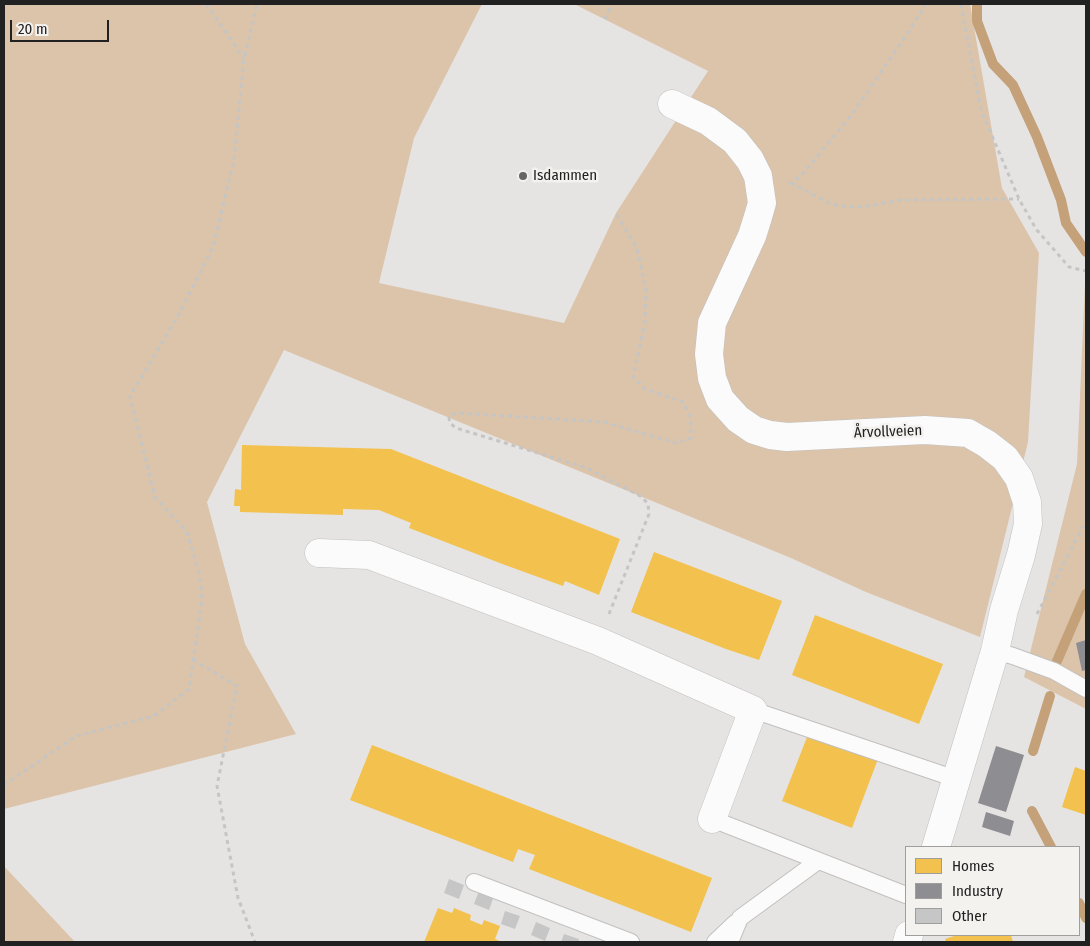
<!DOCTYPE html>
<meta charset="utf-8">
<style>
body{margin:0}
#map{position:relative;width:1090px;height:946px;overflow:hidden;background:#e6e4e3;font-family:"Fira Sans Condensed",sans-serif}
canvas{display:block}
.frame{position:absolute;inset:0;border:5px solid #222121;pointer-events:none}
.legend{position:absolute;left:905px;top:846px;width:175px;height:90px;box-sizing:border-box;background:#f4f2ef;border:1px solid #a09e9d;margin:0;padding:6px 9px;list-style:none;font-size:15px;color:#222121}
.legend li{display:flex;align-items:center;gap:10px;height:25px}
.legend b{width:25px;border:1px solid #a09e9d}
.scale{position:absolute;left:10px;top:20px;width:99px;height:22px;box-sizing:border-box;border:2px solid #222121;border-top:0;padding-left:6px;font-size:15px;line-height:18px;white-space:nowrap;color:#222121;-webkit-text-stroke:4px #f4f2ef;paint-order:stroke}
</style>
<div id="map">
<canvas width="1090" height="946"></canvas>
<div class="frame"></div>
<ul class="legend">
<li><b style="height:14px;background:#f2c14e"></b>Homes</li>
<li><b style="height:14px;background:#8d8d92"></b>Industry</li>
<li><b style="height:14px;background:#c7c6c6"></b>Other</li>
</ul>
<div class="scale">20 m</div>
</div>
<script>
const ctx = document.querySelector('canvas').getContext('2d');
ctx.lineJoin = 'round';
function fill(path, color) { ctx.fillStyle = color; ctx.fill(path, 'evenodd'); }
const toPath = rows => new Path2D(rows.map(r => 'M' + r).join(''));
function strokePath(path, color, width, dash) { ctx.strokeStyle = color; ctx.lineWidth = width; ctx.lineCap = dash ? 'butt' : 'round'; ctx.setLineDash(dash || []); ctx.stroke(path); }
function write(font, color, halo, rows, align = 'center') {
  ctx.font = font + ' "Fira Sans Condensed",sans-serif'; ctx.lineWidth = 5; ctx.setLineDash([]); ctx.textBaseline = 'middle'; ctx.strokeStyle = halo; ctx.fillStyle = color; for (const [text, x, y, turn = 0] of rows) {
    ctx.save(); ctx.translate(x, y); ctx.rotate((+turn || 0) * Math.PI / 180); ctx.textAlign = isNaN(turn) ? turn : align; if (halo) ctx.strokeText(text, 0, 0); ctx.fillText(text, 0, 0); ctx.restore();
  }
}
const green = toPath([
 [4,4,482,4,414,138,379,283,564,323,616,213,708,71,574,4,970,4,1002,188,1039,253,1028,442,980,637,866,592,791,558,284,350,207,502,245,644,296,734,4,809],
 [1085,283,1086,283,1086,709,1024,677,1077,464],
 [4,866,75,942,4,942]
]);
const homes = toPath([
 [242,445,391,449,620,539,599,595,565,581,563,586,505,565,409,528,411,523,379,510,343,509,343,515,240,512,240,506,234,506,235,489,241,490],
 [654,552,782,601,759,660,726,649,631,612],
 [815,615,943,664,919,724,792,675],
 [809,732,878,759,852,828,782,801],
 [372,745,712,878,691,932,529,869,535,855,518,849,513,862,350,800],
 [1075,767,1086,771,1086,815,1062,807],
 [438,908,452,913,454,908,471,915,470,920,482,925,484,920,500,926,495,939,502,942,424,942],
 [954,935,1011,935,1013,942,946,942,945,939,954,936]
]);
const industry = toPath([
 [1086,640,1086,670,1082,671,1076,643],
 [996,746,1024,755,1006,812,978,803],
 [986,812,1014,821,1010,836,982,827]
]);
const stream = toPath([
 [977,4,977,21,993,64,1013,85,1037,137,1061,200,1066,223,1086,252],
 [1057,661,1086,594],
 [1033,751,1050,696],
 [1032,811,1051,847],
 [1079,903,1086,918]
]);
const building = toPath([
 [449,879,464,885,459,899,444,893],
 [479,891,494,896,489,910,474,904],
 [505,911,520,916,515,929,501,924],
 [536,922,550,928,545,941,531,935],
 [564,934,579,939,578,942,561,942]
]);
const path = toPath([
 [206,4,244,58],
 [961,4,981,110,1019,199,1036,229,1069,267,1086,271],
 [605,19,612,4],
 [791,183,829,203,841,206,862,207,901,200,1019,199],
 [789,184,801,176,853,113,907,34,926,4],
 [609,614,649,514,648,504,642,497,587,468,456,428,450,423,449,418,451,415,458,413,604,422,676,443,691,438,691,418,683,402,645,389,633,377,645,322,646,290,637,248,616,213],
 [1037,614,1086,521],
 [193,660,237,686,217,786,238,898,255,942],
 [4,785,76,736,154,716,189,689,202,600,200,576,187,532,155,497,130,396,178,316,213,247,234,160,244,59,257,4]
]);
const lane = toPath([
 [995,651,1013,656,1054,671,1086,689],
 [753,710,956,779],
 [712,819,906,895],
 [474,882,631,942],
 [715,942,735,923],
 [730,942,740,918,818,861]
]);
const street = toPath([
 [672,104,708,121,735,141,750,160,758,176,762,203,758,217,752,236,712,323,709,354,712,378,720,399,738,419,754,430,770,435,787,437,925,430,968,433,987,444,1005,458,1019,478,1027,502,1028,524,1021,555,1004,610,995,651,936,847],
 [319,553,369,555,598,641,753,710,712,819],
 [907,942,909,935]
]);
const markers = [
 [523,176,5,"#676565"]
];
const poiNames = [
 ["Isdammen",533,176]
];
const streetNames = [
 ["Årvollveien",888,432,-2]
];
fill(green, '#dcc4aa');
fill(homes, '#f2c14e');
fill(industry, '#8d8d92');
strokePath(stream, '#c4a179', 10);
fill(building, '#c7c6c6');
strokePath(lane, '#c2c0bf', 18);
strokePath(street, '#c2c0bf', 29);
strokePath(path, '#c5c5c4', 3, [4, 4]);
strokePath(lane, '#fbfbfb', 16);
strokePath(street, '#fbfbfb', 28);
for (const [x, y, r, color] of markers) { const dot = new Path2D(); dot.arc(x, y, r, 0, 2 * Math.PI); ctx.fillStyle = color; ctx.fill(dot); strokePath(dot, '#f4f2ef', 2); }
write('15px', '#222121', '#f4f2ef', poiNames, 'left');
write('15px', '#222121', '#f4f2ef', streetNames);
</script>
